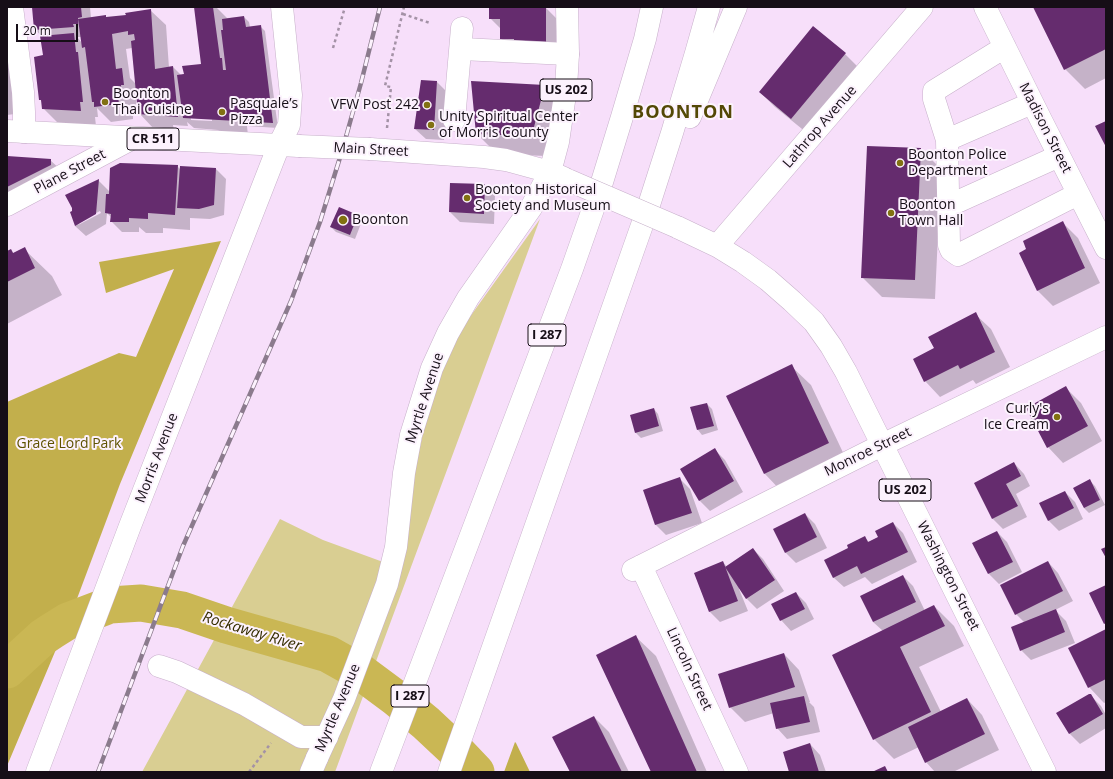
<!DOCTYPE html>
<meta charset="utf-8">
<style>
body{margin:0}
#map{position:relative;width:1113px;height:779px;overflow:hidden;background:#f7dffa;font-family:"Open Sans",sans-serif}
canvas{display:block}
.frame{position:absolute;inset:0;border:8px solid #160e17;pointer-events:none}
.scale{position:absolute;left:16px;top:24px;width:62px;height:18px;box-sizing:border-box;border:2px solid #160e17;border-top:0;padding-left:5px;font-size:12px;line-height:14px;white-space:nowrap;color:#160e17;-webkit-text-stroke:3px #fcf2fd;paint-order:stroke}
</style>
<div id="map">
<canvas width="1113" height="779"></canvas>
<div class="frame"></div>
<div class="scale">20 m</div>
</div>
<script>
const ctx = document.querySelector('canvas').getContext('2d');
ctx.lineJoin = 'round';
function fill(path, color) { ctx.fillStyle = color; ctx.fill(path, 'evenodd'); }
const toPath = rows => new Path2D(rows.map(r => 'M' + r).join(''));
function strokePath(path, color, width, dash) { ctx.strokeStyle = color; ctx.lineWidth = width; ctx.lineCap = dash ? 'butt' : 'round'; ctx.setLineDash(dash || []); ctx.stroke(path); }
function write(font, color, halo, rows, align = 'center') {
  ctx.font = font + ' "Open Sans",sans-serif'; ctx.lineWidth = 4; ctx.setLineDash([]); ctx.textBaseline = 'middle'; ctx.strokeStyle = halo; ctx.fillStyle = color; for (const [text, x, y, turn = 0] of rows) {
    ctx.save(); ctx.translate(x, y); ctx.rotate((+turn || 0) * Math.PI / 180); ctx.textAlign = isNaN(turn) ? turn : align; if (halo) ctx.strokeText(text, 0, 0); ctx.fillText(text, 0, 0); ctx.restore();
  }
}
const green = toPath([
 [540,219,335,772,142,772,280,519,323,540,394,566,439,360]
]);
const forest = toPath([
 [221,241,120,484,75,604,25,641,7,657,7,402,119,353,136,357,174,269,106,293,99,262],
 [57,647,7,766,7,686,30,664],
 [515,742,516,743,530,772,504,772]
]);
const water = toPath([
 [75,604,57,647,30,664,7,686,7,657,25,641]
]);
const shadow = toPath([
 [33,7,90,7,91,18,105,16,107,18,127,16,150,10,166,25,169,68,173,67,181,75,185,74,202,65,195,7,216,7,227,18,244,17,249,22,250,27,260,26,265,31,278,128,247,126,248,136,223,135,218,130,194,128,187,122,188,126,173,125,174,130,154,129,139,113,139,110,133,111,133,119,111,122,97,108,98,117,95,117,96,126,58,123,43,108,42,102,40,99,44,56,41,36,35,29],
 [77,37,82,37,82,43],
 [132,48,136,84,130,78,126,49],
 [136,100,138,100,138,107,137,108],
 [191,118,212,119,212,121,191,120],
 [490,7,546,8,556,18,556,52,512,49,501,39,500,28,490,18],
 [1034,7,1106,7,1106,78,1085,89,1065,69],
 [845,54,860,69,807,133,775,107,760,92],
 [7,55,15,114,7,115],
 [422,81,437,82,447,92,444,140,426,139,415,129],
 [472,82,545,86,564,106,546,156,497,154,477,134],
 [921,149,941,169,935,299,882,297,862,277],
 [7,157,50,160,61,170,7,210],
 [177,166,181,170,216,169,226,179,224,215,210,219,190,218,190,230,163,228,163,233,146,233,139,227,139,232,122,232,111,221,112,218,107,213,106,224,86,236,75,226,98,180,110,192],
 [100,211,101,213,78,225,81,221],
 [485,185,495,196,494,224,460,222,450,212],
 [357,216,362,221,355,239,336,232,331,227],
 [1063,223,1078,238,1100,283,1053,306,1038,291,1020,253,1028,249],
 [24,249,52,276,62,295,7,324,7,252,11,250,14,254],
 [975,314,991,329,1010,367,976,384,973,380,940,397,925,381,914,359,935,348],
 [791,366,811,385,848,463,784,494,765,474,728,396],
 [1066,388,1081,403,1102,441,1063,463,1048,447],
 [707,404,712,409,718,430,702,435,698,430],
 [654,409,658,414,663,431,641,438,636,433,631,416],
 [715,450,725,460,743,492,710,511,700,501,682,469],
 [1014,463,1024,474,1030,486,1016,494,1027,517,1003,529,993,519,975,483],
 [680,479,690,489,702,523,666,535,656,525,644,491],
 [1090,481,1095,486,1105,505,1089,513,1084,508,1075,488],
 [1065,492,1075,502,1083,519,1059,531,1049,521,1041,504],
 [805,514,815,524,827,548,796,563,786,553,774,529],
 [893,523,903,533,917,562,872,584,865,577,844,587,833,577,849,548,865,538,869,542,879,537],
 [997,532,1007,542,1022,572,999,584,989,574],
 [753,549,763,559,784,591,757,609,747,599,740,588,739,589,748,611,720,622,710,612,723,562,727,567],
 [1048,562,1058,573,1073,601,1055,610,1066,621,1075,643,1031,660,1021,650,1025,623,1016,614],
 [903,576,913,586,925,611,934,606,954,626,964,646,919,667,941,712,967,699,982,715,999,750,953,772,935,772,926,762,919,747,894,759,874,739,883,631,873,622],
 [796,593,806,603,814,619,791,631,781,620],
 [1106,630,1106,702,1104,703,1089,687],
 [636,637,656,656,707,772,652,772],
 [784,654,799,670,810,702,809,702,814,707,820,732,787,739,777,728,774,713,745,722,730,707],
 [1090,695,1101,706,1106,715,1106,728,1080,744,1070,734,1058,714],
 [594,717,609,732,629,772,571,772],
 [810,744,820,755,826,772,790,772]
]);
const river = toPath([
 [7,670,43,637,52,631,68,621,110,605,141,603,182,610,226,625,328,654,362,673,397,699,426,723,457,752,476,772]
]);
const building = toPath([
 [32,7,81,7,82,17,78,18,78,24,73,24,74,27,34,30],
 [194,7,213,7,220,58,222,58,223,70,226,70,221,30,223,30,222,19,244,16,246,27,261,25,273,123,183,118,177,75,184,74,182,66,201,64],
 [489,7,546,7,546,42,526,42,514,44,514,39,500,39,500,19,489,19],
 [1033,7,1106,7,1106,49,1064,70],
 [151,9,155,69,173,66,178,117,138,114,131,41,135,40,134,34,128,35,128,31,112,34,116,69,122,68,124,85,121,85,122,96,118,96,119,104,94,107,94,102,92,102,85,47,82,48,78,19,106,15,106,17,126,15,125,13],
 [813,26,846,53,791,119,759,92],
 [74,33,76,52,78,52,83,102,80,102,81,111,42,109,41,100,39,100,34,57,43,55,40,36],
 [421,80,437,81,434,130,414,129],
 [471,81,545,85,534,127,526,136,476,134],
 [1106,121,1106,147,1095,126],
 [867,146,921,148,915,280,861,278],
 [7,156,51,159,51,165,7,187],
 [120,163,178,165,175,215,148,213,148,219,129,218,129,222,110,222,111,214,105,213,106,194,109,194,110,168],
 [180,166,216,168,214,205,199,209,177,208],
 [99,179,96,214,75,226,70,212,72,211,72,208,65,195],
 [450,183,485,184,484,214,449,212],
 [339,207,358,215,350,235,330,227],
 [1063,221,1085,268,1037,291,1019,253,1026,249,1023,241],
 [25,247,35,268,7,282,7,251,11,249,13,253],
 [976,312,995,352,960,369,958,365,924,382,913,359,934,348,928,337],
 [792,364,829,443,764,474,726,396],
 [1066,386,1088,426,1047,448,1026,408],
 [707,403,714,426,697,430,690,407],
 [654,408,659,426,635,433,630,415],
 [715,448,734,481,699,501,680,469],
 [1014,462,1021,476,1006,484,1018,506,992,519,974,483],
 [680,477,692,513,655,525,643,490],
 [1090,479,1100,500,1084,508,1073,488],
 [1065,491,1074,508,1048,521,1039,503],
 [805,513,817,537,785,553,773,529],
 [893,522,908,552,861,574,857,566,833,578,824,560,848,548,847,545,865,536,868,542,878,537,875,531],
 [997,531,1013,562,988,574,972,543],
 [1106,547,1106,558,1101,549],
 [753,548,775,580,746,599,725,567],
 [723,561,738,601,709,612,694,573],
 [1048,561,1063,591,1015,615,1000,585],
 [903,575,916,602,873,622,860,596],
 [1106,585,1106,623,1104,624,1089,593],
 [796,592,805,609,780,621,771,604],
 [934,605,945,626,900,647,931,712,873,740,832,655],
 [1056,609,1065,632,1020,651,1011,627],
 [1106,629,1106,679,1088,688,1068,648],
 [636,635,697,772,651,772,596,655],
 [784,653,795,687,729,708,718,674],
 [1089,694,1091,694,1103,714,1069,734,1056,713],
 [804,696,810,722,776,729,770,703],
 [967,698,985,734,925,763,908,727],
 [594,716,622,772,570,772,552,737],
 [810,743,819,772,789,772,783,752],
 [885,766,888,772,872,772]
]);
const path = toPath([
 [403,14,430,23],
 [333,48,345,7],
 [387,128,391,87,385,86,404,7],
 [249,772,271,743]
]);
const minor = toPath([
 [12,7,23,92,24,112,24,132],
 [985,7,1040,118,1106,248],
 [1005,47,934,91,934,99,947,140,949,245,951,250,958,255,1078,194],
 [461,49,568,54],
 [454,120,462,28],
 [947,140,1032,103],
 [7,205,133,138],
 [948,206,1059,156],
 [641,566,737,772],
 [633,570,882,445,1106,337],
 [159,666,177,672,244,704,301,737,327,737],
 [37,772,130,526,279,145,289,125,291,95,282,7]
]);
const major = toPath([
 [7,131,299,146],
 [370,149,484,157,506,160,550,172,564,178],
 [677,227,717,246,743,262,768,280,792,301,814,322,831,346,846,372,1045,772],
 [717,246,922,7],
 [317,758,344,699,387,584,396,547,404,473,411,435,432,368,448,333,468,298,531,208,550,172,558,142,566,88,568,54,567,7]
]);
const highway = toPath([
 [690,117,736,7],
 [311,772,317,758],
 [381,772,572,269,598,195,622,117,645,39,652,7],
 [449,772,647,211,672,133,696,53,709,7]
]);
const rail = toPath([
 [98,772,183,546,291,301,320,222,342,151,361,83,380,7]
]);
const majorBridge = toPath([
 [299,146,370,149],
 [568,180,677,227]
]);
const markers = [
 [105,102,4,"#817111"],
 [427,105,4,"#817111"],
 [222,112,4,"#817111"],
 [431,125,4,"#817111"],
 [900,163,4,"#817111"],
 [467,198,4,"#817111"],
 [891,213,4,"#817111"],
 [343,220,5,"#817111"],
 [1057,417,4,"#817111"]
];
const shields = [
 [566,90,52],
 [153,139,52],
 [547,335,38],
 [905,490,52],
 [410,696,38]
];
const shieldNames = [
 ["US 202",566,90],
 ["CR 511",153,139],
 ["I 287",547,335],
 ["US 202",905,490],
 ["I 287",410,696]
];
const poiNames = [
 ["Boonton",113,94],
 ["Thai Cuisine",113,110],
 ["Pasquale’s",230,104],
 ["Pizza",230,120],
 ["VFW Post 242",419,105,"right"],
 ["Unity Spiritual Center",439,117],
 ["of Morris County",439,133],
 ["Boonton Police",908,155],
 ["Department",908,171],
 ["Boonton Historical",475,190],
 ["Society and Museum",475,206],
 ["Boonton",899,205],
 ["Town Hall",899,221],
 ["Boonton",352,220],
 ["Curly's",1049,409,"right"],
 ["Ice Cream",1049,425,"right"]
];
const streetNames = [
 ["Lathrop Avenue",820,127,-49],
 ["Madison Street",1045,128,63],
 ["Main Street",371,150,3],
 ["Plane Street",70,172,-28],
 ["Myrtle Avenue",425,398,-72],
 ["Monroe Street",868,452,-26],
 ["Morris Avenue",157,458,-69],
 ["Washington Street",948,576,63],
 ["Lincoln Street",689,669,65],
 ["Myrtle Avenue",338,708,-67]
];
const parkNames = [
 ["Grace Lord Park",69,444]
];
const waterNames = [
 ["Rockaway River",252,632,17]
];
const districtNames = [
 ["BOONTON",683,113]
];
fill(green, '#d9ce92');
fill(forest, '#c2af4c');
fill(water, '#cab754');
fill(shadow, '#0003');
strokePath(river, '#cab754', 37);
fill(building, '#652c6e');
strokePath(minor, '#c7b0ca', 23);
strokePath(major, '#c7b0ca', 23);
strokePath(highway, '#c7b0ca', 23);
strokePath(path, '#a492a6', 2.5, [3, 3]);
strokePath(minor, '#fff', 22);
strokePath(major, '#fff', 22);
strokePath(highway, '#fff', 22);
strokePath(rail, '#8b7b8d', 4.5);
strokePath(rail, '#fcf2fd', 3, [9]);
strokePath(majorBridge, '#c7b0ca', 23, []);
strokePath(majorBridge, '#fff', 22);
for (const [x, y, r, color] of markers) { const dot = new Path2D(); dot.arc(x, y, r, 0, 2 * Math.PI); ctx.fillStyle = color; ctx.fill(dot); strokePath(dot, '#fcf2fd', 1.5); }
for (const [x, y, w] of shields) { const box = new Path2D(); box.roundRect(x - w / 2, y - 11, w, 22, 3); ctx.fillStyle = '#fcf2fd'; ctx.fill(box); strokePath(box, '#160e17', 1); }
write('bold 13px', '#160e17', null, shieldNames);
write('14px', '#160e17', '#fcf2fd', poiNames, 'left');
write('14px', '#160e17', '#fcf2fd', streetNames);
write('14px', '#5e5200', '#fcf2fd', parkNames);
write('italic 15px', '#362e02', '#fcf2fd', waterNames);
ctx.letterSpacing = '1px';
write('bold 18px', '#534806', '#fcf2fd', districtNames);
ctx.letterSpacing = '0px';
</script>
